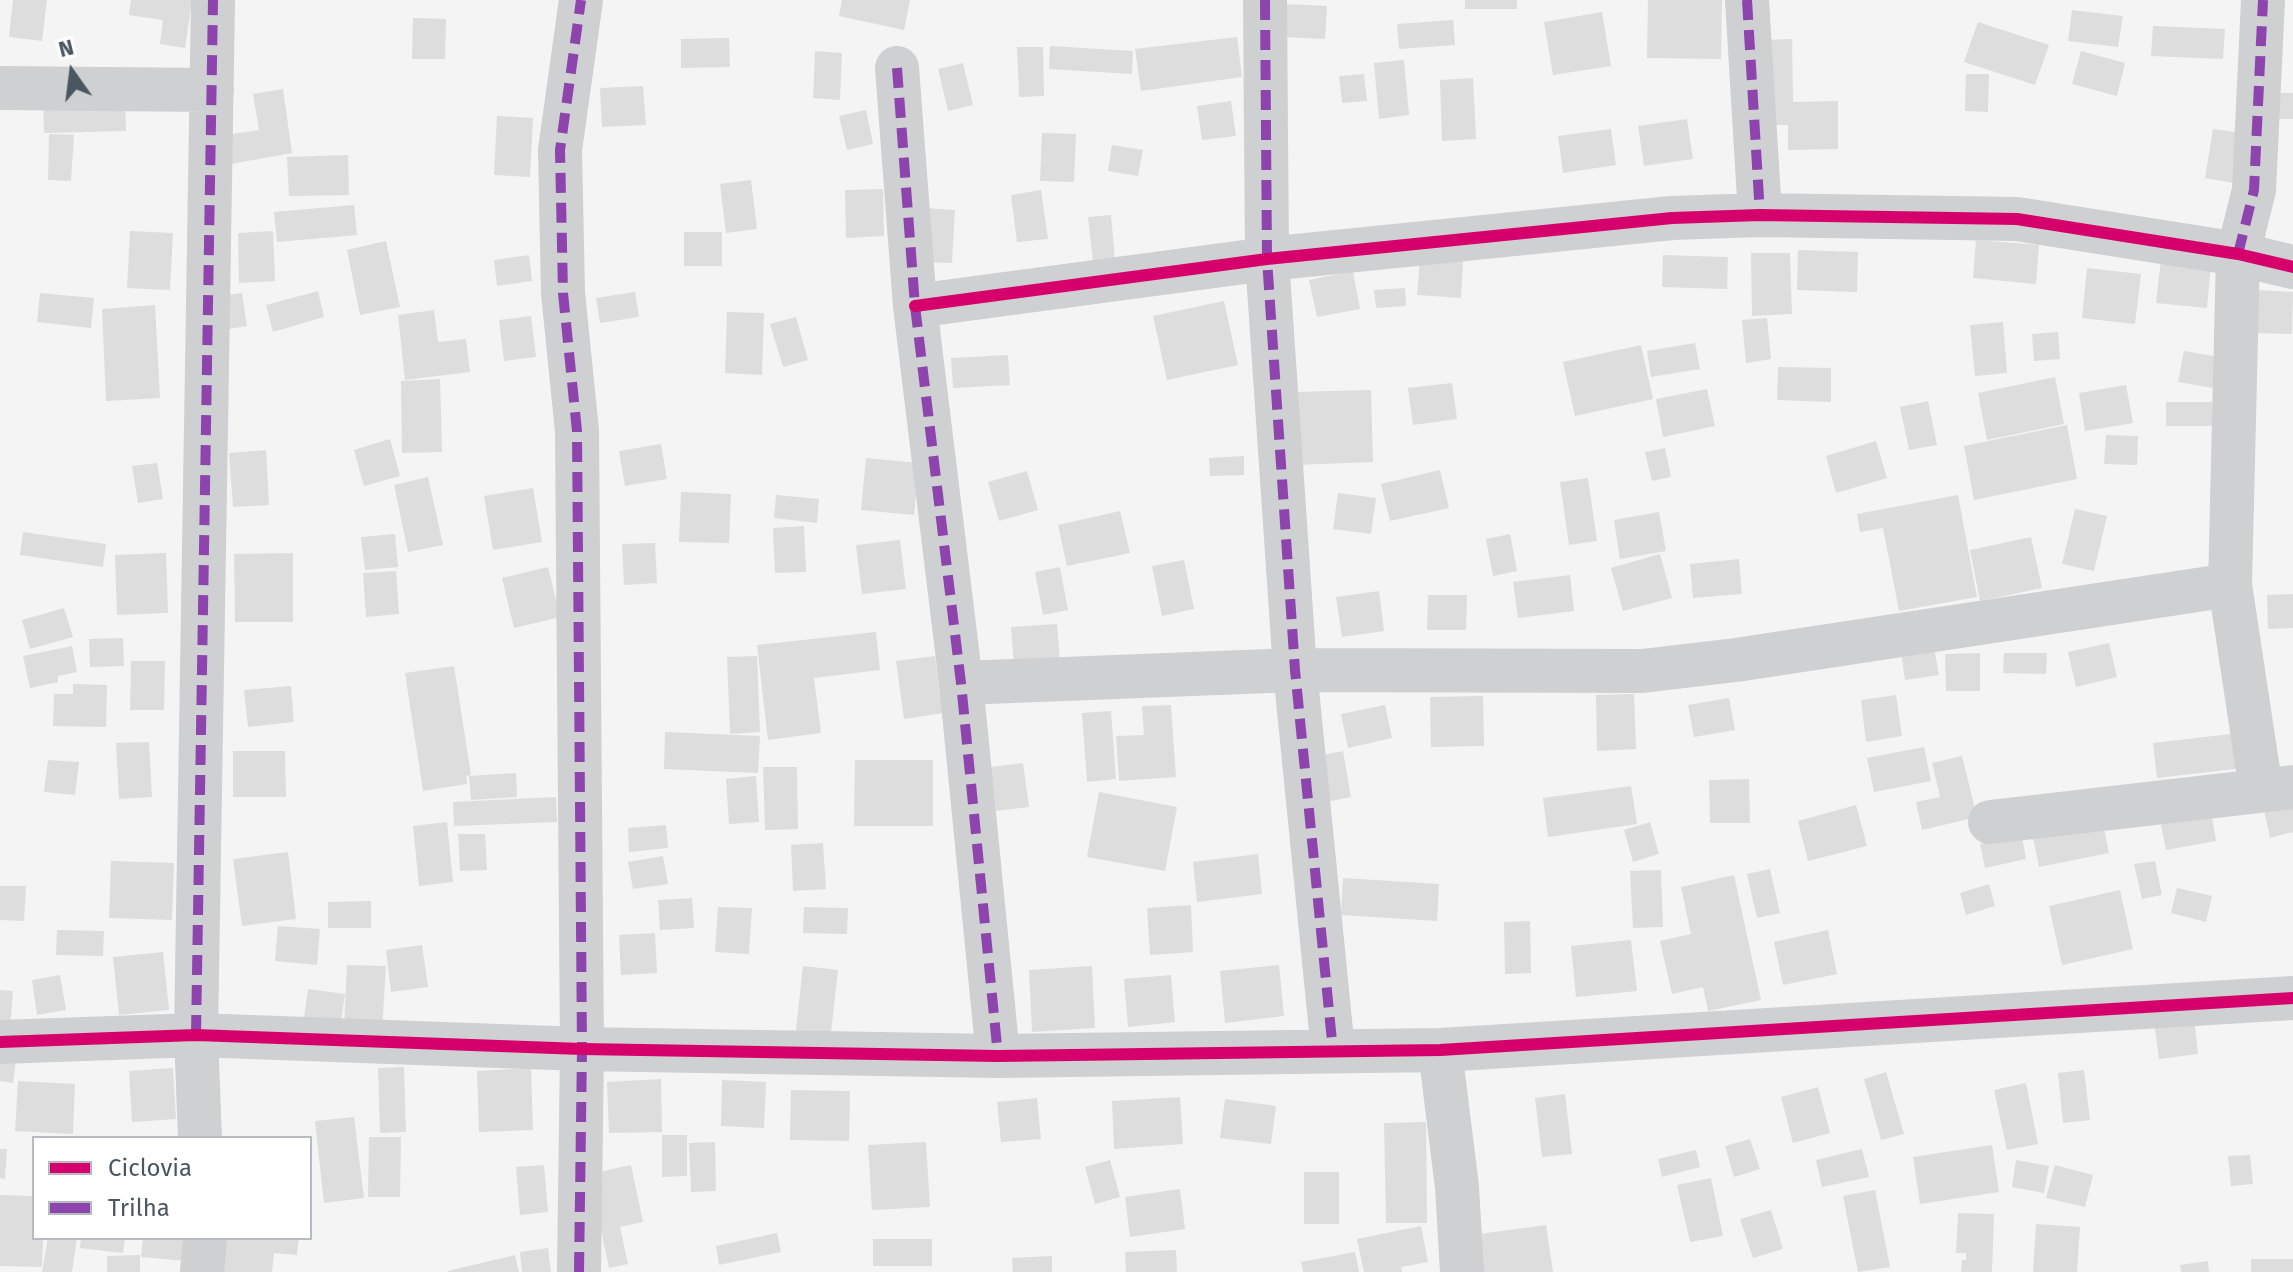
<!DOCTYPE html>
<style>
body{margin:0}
#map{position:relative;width:2293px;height:1272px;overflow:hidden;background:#f4f4f4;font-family:"Fira Sans",sans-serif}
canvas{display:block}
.legend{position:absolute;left:32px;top:1136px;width:280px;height:104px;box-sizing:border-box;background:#fff;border:2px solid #b7bbc0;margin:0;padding:10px 14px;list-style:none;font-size:24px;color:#4a5661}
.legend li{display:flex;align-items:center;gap:16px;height:40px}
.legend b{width:40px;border:2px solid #b7bbc0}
.north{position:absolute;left:32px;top:32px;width:80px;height:80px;-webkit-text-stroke:6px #fff;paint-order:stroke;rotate:346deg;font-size:22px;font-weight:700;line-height:32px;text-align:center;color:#4a5661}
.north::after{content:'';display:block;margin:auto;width:28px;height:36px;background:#4a5661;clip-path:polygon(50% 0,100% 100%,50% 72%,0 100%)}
</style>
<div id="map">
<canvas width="2293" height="1272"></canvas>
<ul class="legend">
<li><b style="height:10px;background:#d6006c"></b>Ciclovia</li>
<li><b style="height:10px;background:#8e44ad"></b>Trilha</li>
</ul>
<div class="north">N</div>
</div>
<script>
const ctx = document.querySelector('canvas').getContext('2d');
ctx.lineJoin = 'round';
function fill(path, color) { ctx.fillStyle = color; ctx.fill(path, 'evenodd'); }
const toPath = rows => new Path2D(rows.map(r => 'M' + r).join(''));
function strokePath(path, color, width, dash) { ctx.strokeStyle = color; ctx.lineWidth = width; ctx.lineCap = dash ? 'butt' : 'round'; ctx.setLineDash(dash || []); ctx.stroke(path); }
const building = toPath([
 [13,0,47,0,42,41,9,37],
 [131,0,192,0,185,48,160,44,163,20,129,15],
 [842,0,910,0,904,30,839,16],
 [1465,0,1517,0,1517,9,1465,9],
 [1648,0,1722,0,1721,59,1647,58],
 [1284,4,1327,6,1325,39,1282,37],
 [2072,10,2123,16,2118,47,2068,41],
 [1602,12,1611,66,1553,75,1544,22],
 [413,18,446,19,445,59,412,59],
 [1453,20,1455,45,1399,49,1397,24],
 [1978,22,2049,45,2035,85,1964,62],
 [2153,26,2225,29,2223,59,2151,56],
 [1237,37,1242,77,1141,91,1135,49],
 [729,38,730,67,681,68,681,39],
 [1792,39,1793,102,1838,101,1838,149,1788,150,1788,125,1764,125,1763,40],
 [1050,46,1133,51,1132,74,1049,69],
 [1017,47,1043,47,1044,96,1019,97],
 [815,51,842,53,840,100,813,98],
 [2081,51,2125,63,2117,96,2072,84],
 [1404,60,1409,115,1379,119,1374,63],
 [963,63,973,105,948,111,938,69],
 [1364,74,1367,101,1342,103,1339,76],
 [1966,74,1989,74,1988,112,1965,111],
 [1473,78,1476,139,1442,141,1440,80],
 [643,86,646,125,602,127,600,88],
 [283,89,292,153,225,165,220,136,259,130,253,94],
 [2268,93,2293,93,2293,119,2268,119],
 [125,99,126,131,44,133,43,101],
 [1231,101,1236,136,1202,140,1197,106],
 [866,110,873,144,847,150,839,116],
 [497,116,533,118,530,177,494,175],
 [1687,119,1693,159,1644,166,1638,126],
 [1611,129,1616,165,1563,173,1558,136],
 [2213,129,2242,133,2234,183,2205,178],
 [1042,133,1076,134,1074,182,1040,181],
 [49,134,74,135,71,181,48,180],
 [1112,145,1143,150,1138,176,1108,171],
 [348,155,349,195,289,196,287,157],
 [751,180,757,229,726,233,720,184],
 [883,189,884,236,846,238,845,190],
 [1041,190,1048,239,1017,242,1011,195],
 [354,205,357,235,277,242,274,212],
 [924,208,955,210,952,263,921,262],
 [1111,215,1115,260,1093,262,1088,217],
 [130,231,173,233,170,290,127,288],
 [273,231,275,281,239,283,238,233],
 [684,232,722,232,722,266,684,266],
 [1976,240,2039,245,2036,284,1973,278],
 [386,241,400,307,360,315,347,250],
 [1798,250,1858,252,1857,292,1797,290],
 [1751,253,1790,253,1792,314,1752,316],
 [529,255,532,281,497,286,494,260],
 [1663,255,1728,257,1727,289,1662,287],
 [1420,258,1463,261,1461,298,1417,295],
 [2161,259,2211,265,2207,308,2156,303],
 [2087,268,2141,274,2135,324,2082,318],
 [1353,271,1360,309,1317,317,1309,280],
 [1405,288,1406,306,1376,308,1374,290],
 [2256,290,2293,292,2292,334,2254,333],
 [318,291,324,317,273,332,266,305],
 [635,292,639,317,600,323,596,298],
 [40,293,94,298,91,328,37,322],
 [242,293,247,326,223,330,219,296],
 [1224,301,1238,365,1167,380,1153,316],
 [155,305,160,398,106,401,102,309],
 [434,310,438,342,466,339,470,372,405,380,398,315],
 [727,312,764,313,762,375,725,373],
 [531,316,536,357,504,361,499,320],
 [796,317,808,360,783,367,770,324],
 [1767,318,1771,359,1746,363,1742,320],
 [2003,322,2007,373,1975,376,1970,325],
 [2058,332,2060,359,2034,361,2032,334],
 [1695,343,1700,369,1651,377,1647,351],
 [1641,345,1653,399,1575,416,1563,362],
 [2184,351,2219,357,2213,388,2178,382],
 [1008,355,1010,385,953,388,951,358],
 [1778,367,1831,368,1831,402,1777,400],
 [2055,377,2064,424,1987,440,1978,393],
 [440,379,442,452,402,453,401,381],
 [1452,383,1457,419,1413,425,1408,388],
 [2126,385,2133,423,2085,431,2079,393],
 [1707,389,1715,426,1663,437,1656,399],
 [1371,390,1373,462,1295,465,1293,392],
 [1928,401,1937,445,1909,450,1900,407],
 [2166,402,2212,402,2213,426,2166,426],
 [2067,425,2077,479,1974,500,1964,446],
 [2106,435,2138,436,2137,465,2104,464],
 [390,439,400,476,364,486,354,450],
 [1876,441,1887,478,1836,493,1826,456],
 [661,444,667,479,625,486,619,451],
 [1665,448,1671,477,1652,481,1645,452],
 [266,450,269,505,233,507,229,453],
 [1244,456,1244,475,1210,476,1209,458],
 [866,458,919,463,914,515,861,510],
 [157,463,163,499,138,503,132,466],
 [1440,470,1449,508,1390,521,1381,484],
 [1027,471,1038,510,999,521,988,482],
 [428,477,443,545,408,552,394,485],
 [1588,478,1597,541,1569,545,1560,482],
 [533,488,542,542,493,550,484,496],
 [681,492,731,494,729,543,679,542],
 [1338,493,1376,498,1371,534,1333,529],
 [776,495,819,499,817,523,774,518],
 [1958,495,1977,597,1899,611,1883,528,1860,532,1857,514],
 [2075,509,2107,516,2094,571,2062,564],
 [1120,511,1130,553,1067,566,1058,525],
 [1659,512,1666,551,1620,559,1614,520],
 [804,526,806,572,775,573,773,528],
 [23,532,106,544,103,567,20,555],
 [395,534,398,567,365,570,361,537],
 [1510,534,1517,571,1493,576,1486,539],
 [2031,537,2042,588,1980,601,1970,550],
 [900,540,906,589,862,594,856,545],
 [655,543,657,583,624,585,622,544],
 [166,553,168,613,117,615,115,555],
 [293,553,293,622,235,622,234,554],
 [1660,554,1672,598,1623,611,1611,568],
 [1739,559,1742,594,1693,598,1690,564],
 [1184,560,1194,609,1162,616,1152,566],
 [548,567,560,617,514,628,502,578],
 [1060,567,1068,610,1043,615,1035,572],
 [396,571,399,614,366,617,363,573],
 [1570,575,1574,611,1518,618,1513,582],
 [1379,591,1384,631,1342,637,1336,597],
 [2293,594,2293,628,2268,629,2267,595],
 [1428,595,1467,595,1466,630,1427,630],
 [64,608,73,637,30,649,22,620],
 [1057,624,1060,663,1014,666,1011,627],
 [876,632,880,670,814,678,821,733,768,740,757,645],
 [123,638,124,666,90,667,89,639],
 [2109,643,2117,677,2076,687,2068,652],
 [72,646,77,672,58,676,58,682,30,688,23,656],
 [1934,647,1939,675,1905,680,1901,652],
 [1980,653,1980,691,1946,691,1945,654],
 [2004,653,2047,653,2046,674,2003,673],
 [757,656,760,732,730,734,727,657],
 [935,656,943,713,904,719,896,661],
 [131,661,165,661,164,710,130,710],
 [454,666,471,775,466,776,467,784,423,791,405,673],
 [73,684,107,685,106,727,53,726,54,694,73,694],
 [291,686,294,722,248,727,244,690],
 [1634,694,1636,749,1597,751,1596,695],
 [1896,695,1902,736,1866,742,1861,700],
 [1483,696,1484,746,1431,747,1430,697],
 [1729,698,1735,730,1694,737,1688,705],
 [1171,705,1176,777,1119,781,1116,736,1144,735,1142,706],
 [1385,705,1392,738,1348,748,1341,714],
 [1111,711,1116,779,1087,782,1082,713],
 [665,732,760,736,758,773,664,769],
 [2239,733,2244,768,2157,778,2153,743],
 [149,742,152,797,119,799,116,743],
 [1924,747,1931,781,1874,792,1867,758],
 [233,751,285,751,286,797,233,797],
 [1343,751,1351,797,1326,802,1318,756],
 [1962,756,1977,817,1922,830,1916,802,1940,797,1932,763],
 [48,760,79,762,75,795,44,792],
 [855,760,933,760,933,826,854,826],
 [1023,763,1029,807,996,811,990,767],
 [763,767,797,767,798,829,765,830],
 [516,773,517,797,471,800,469,776],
 [756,776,759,822,729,824,726,779],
 [1749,779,1750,823,1710,823,1709,780],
 [1631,786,1637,824,1548,837,1543,798],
 [1099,792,1177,807,1165,871,1087,857],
 [556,797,557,822,454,826,453,802],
 [2293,803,2293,832,2270,838,2264,810],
 [1856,805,1867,846,1808,861,1798,821],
 [2210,806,2216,841,2166,850,2159,815],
 [2101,813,2109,853,2039,867,2031,827],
 [447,822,453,882,419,886,413,826],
 [1650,822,1659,854,1633,862,1624,830],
 [666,825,668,848,629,852,628,828],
 [458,834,485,834,487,870,460,871],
 [2022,836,2026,859,1985,868,1980,844],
 [823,843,826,889,793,891,791,845],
 [288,852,296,919,242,926,233,859],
 [1258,854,1262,894,1197,902,1193,862],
 [663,856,668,884,633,889,628,862],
 [111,861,174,863,172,920,109,918],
 [2155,861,2162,895,2142,899,2134,864],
 [1770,869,1780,913,1757,918,1747,874],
 [1661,870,1663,927,1633,928,1630,871],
 [1734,875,1761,1000,1708,1011,1703,987,1672,994,1660,941,1691,934,1681,887],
 [1343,878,1439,884,1437,921,1341,915],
 [1989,884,1995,906,1966,915,1960,893],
 [0,886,26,886,24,921,0,920],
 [2177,888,2212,896,2206,922,2171,913],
 [2120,890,2133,949,2062,965,2049,906],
 [692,898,694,928,660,930,658,900],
 [371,901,371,928,328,928,328,902],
 [1191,905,1193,952,1150,955,1147,908],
 [718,907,752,908,749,954,715,952],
 [804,907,848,908,847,934,803,933],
 [1530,921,1531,973,1505,974,1504,922],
 [278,926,320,929,317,965,275,961],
 [57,930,104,931,103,956,56,955],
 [1828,930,1837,974,1783,985,1774,942],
 [655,933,657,973,621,975,619,935],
 [1631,940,1637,991,1576,997,1571,946],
 [422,945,428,987,391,992,386,950],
 [163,952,169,1010,119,1015,113,957],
 [347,965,386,966,382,1031,344,1030],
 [1279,965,1284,1016,1225,1023,1220,971],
 [803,966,838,970,830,1042,795,1038],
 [1092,966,1095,1028,1032,1032,1029,970],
 [60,975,66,1010,37,1015,32,980],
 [1171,975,1175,1022,1128,1027,1124,979],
 [308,989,345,994,341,1022,304,1017],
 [0,990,13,991,10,1027,0,1026],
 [2194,1017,2198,1054,2159,1059,2154,1022],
 [0,1050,17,1052,13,1083,0,1081],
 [404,1067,406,1132,380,1133,378,1068],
 [173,1068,176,1119,132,1122,129,1071],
 [531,1068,533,1130,479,1132,477,1071],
 [2084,1070,2090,1120,2063,1123,2058,1073],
 [1886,1072,1904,1134,1881,1140,1864,1079],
 [661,1079,662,1132,609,1133,607,1082],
 [722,1080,766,1082,764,1128,721,1126],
 [18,1081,75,1084,73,1134,15,1131],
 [2026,1083,2038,1144,2007,1150,1994,1090],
 [1818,1087,1830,1133,1793,1143,1781,1097],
 [791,1090,850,1091,849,1141,790,1140],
 [1565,1094,1572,1154,1542,1157,1535,1098],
 [1180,1097,1183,1144,1114,1149,1112,1101],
 [1037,1098,1041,1139,1001,1142,997,1102],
 [1225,1099,1276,1106,1271,1144,1220,1138],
 [354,1117,364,1198,324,1203,315,1121],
 [1426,1122,1427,1223,1386,1223,1384,1123],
 [662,1135,687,1135,687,1176,662,1177],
 [369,1137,401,1137,400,1197,368,1197],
 [1750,1139,1760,1169,1734,1177,1725,1146],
 [715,1142,716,1191,691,1192,689,1143],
 [926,1142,930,1207,872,1210,868,1145],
 [1992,1145,1999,1192,1920,1204,1913,1157],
 [0,1149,7,1149,5,1179,0,1178],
 [1862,1149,1869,1177,1822,1187,1816,1160],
 [1696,1150,1700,1167,1662,1177,1658,1159],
 [2250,1155,2253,1184,2231,1186,2228,1156],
 [1110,1160,1120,1197,1095,1204,1085,1167],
 [2016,1160,2049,1166,2044,1193,2012,1187],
 [544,1165,548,1212,520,1215,516,1167],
 [631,1165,643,1222,620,1227,628,1264,609,1268,589,1174],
 [2055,1165,2093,1175,2085,1207,2046,1198],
 [1304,1172,1339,1172,1339,1224,1304,1224],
 [1711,1178,1723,1236,1690,1242,1677,1185],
 [1180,1189,1185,1229,1130,1237,1125,1197],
 [1875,1190,1890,1267,1858,1272,1843,1196],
 [0,1195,34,1196,34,1238,43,1238,42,1267,0,1266],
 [1771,1210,1783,1249,1753,1258,1740,1219],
 [1958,1213,1994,1214,1992,1272,1961,1272,1962,1260,1966,1260,1966,1253,1956,1253],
 [2036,1224,2080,1227,2077,1272,2033,1272],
 [1546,1225,1553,1272,1477,1272,1472,1235],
 [1421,1226,1428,1262,1401,1267,1402,1272,1364,1272,1357,1239],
 [777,1233,781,1252,719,1265,716,1246],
 [48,1238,77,1238,72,1272,42,1272],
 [81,1238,125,1238,123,1253,80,1248],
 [143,1238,188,1238,186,1261,141,1257],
 [221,1238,299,1238,297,1255,274,1253,272,1272,218,1272],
 [873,1239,932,1239,932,1266,873,1266],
 [548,1248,551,1272,522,1272,520,1252],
 [1176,1250,1177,1272,1126,1272,1125,1252],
 [1355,1252,1359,1272,1303,1272,1301,1262],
 [140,1255,140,1272,107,1272,107,1256],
 [515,1255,519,1272,449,1272,448,1271],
 [1052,1256,1052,1272,1013,1272,1012,1258],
 [2251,1259,2293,1259,2293,1272,2251,1272],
 [2208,1261,2209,1272,2181,1272,2180,1265]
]);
const minor = toPath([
 [1265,0,1267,259,1295,670,1333,1051],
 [1747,0,1760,215],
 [897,68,915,306,961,683,998,1056],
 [0,88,212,90],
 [915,306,1267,259,1672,218,1760,215,2017,219,2238,254,2293,267],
 [961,683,1295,670,1642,671,1736,660,2230,585],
 [2261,790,2230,585,2238,254,2254,190,2263,0],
 [1990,822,2293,787],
 [0,1042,196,1035,582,1049,998,1056,1440,1050,2293,998],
 [1440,1050,1457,1187,1462,1272],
 [200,1138,196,1035,213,0],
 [202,1272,205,1238],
 [579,1272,582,1049,577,431,563,293,560,150,581,0]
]);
const quiet = toPath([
 [1265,0,1267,259,1295,670,1333,1051],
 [1747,0,1760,215],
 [897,68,915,306,961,683,998,1056],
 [2238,254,2254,190,2263,0],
 [196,1035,213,0],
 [579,1272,582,1049,577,431,563,293,560,150,581,0]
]);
const cycleway = toPath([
 [915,306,1267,259,1672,218,1760,215,2017,219,2238,254,2293,267],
 [0,1042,196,1035,582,1049,998,1056,1440,1050,2293,998]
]);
fill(building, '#ddddde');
strokePath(minor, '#ced0d2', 44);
strokePath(quiet, '#8e44ad', 10, [20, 10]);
strokePath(cycleway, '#d6006c', 12);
</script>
